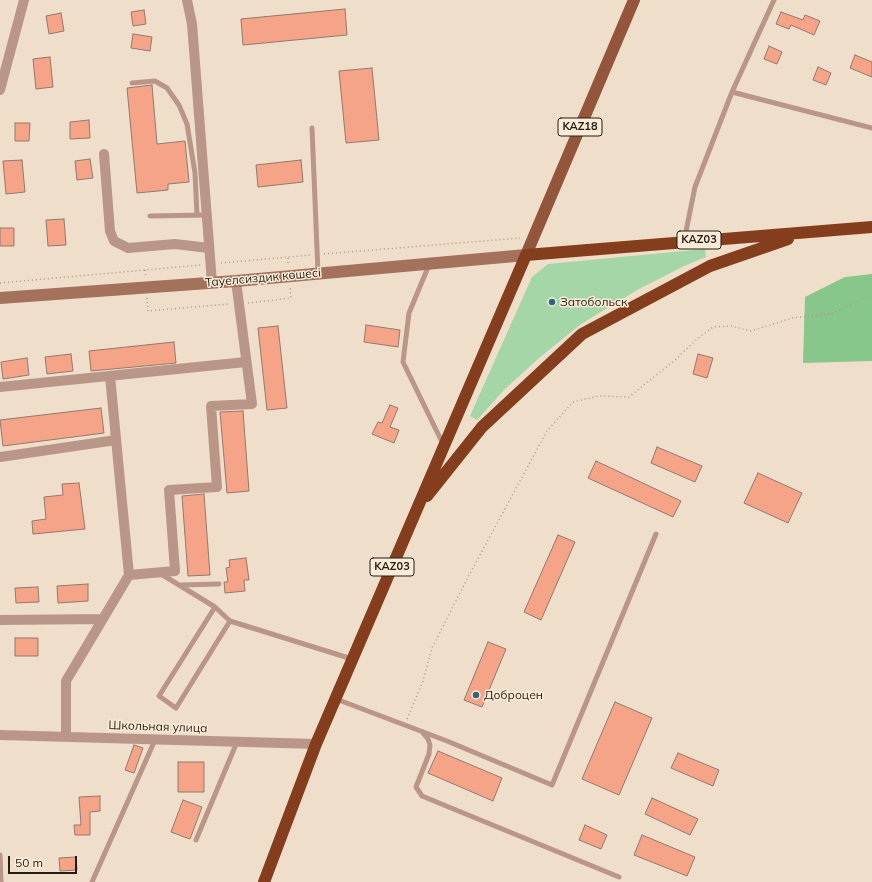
<!DOCTYPE html>
<meta charset="utf-8">
<style>
body{margin:0}
#map{position:relative;width:872px;height:882px;overflow:hidden;background:#efdfca;font-family:Mulish,sans-serif}
canvas{display:block}
.scale{position:absolute;left:8px;top:856px;width:69px;height:18px;box-sizing:border-box;border:2px solid #211c14;border-top:0;padding-left:5px;font-size:12px;line-height:14px;white-space:nowrap;color:#211c14;-webkit-text-stroke:3px #fcecd7;paint-order:stroke}
</style>
<div id="map">
<canvas width="872" height="882"></canvas>
<div class="scale">50 m</div>
</div>
<script>
const ctx = document.querySelector('canvas').getContext('2d');
ctx.lineJoin = 'round';
function fill(path, color) { ctx.fillStyle = color; ctx.fill(path, 'evenodd'); }
const toPath = rows => new Path2D(rows.map(r => 'M' + r).join(''));
function strokePath(path, color, width, dash) { ctx.strokeStyle = color; ctx.lineWidth = width; ctx.lineCap = dash ? 'butt' : 'round'; ctx.setLineDash(dash || []); ctx.stroke(path); }
function write(font, color, halo, rows, align = 'center') {
  ctx.font = font + ' Mulish,sans-serif'; ctx.lineWidth = 3; ctx.setLineDash([]); ctx.textBaseline = 'middle'; ctx.strokeStyle = halo; ctx.fillStyle = color; for (const [text, x, y, turn = 0] of rows) {
    ctx.save(); ctx.translate(x, y); ctx.rotate((+turn || 0) * Math.PI / 180); ctx.textAlign = isNaN(turn) ? turn : align; if (halo) ctx.strokeText(text, 0, 0); ctx.fillText(text, 0, 0); ctx.restore();
  }
}
const green = toPath([
 [705,249,706,257,684,266,639,289,581,324,539,358,504,390,477,420,470,416,532,277,548,264]
]);
const forest = toPath([
 [872,274,872,361,803,363,805,297,845,277]
]);
const building = toPath([
 [345,9,347,35,243,45,241,19,345,9],
 [144,10,146,24,133,26,131,12,144,10],
 [781,12,803,20,805,15,820,21,814,35,791,25,789,29,776,24,781,12],
 [61,13,64,31,49,34,46,16,61,13],
 [133,34,152,37,150,51,131,48,133,34],
 [769,46,782,52,777,64,764,59,769,46],
 [855,55,872,62,872,77,850,68,855,55],
 [50,57,53,87,36,89,33,59,50,57],
 [818,67,831,73,826,85,813,80,818,67],
 [372,68,379,140,346,143,339,71,372,68],
 [152,85,157,144,185,141,189,182,168,184,168,190,137,193,127,88,152,85],
 [89,120,90,138,70,139,70,122,89,120],
 [15,123,30,123,29,141,15,141,15,123],
 [90,159,93,178,77,180,75,161,90,159],
 [22,160,25,192,6,194,3,161,22,160],
 [301,160,303,182,258,187,256,165,301,160],
 [64,219,66,245,48,246,46,220,64,219],
 [0,228,14,228,14,246,0,246,0,228],
 [366,325,400,330,398,347,364,342,366,325],
 [278,326,287,408,267,410,258,328,278,326],
 [174,342,176,363,91,371,89,351,174,342],
 [71,354,73,371,47,374,45,357,71,354],
 [698,354,713,358,707,378,693,374,698,354],
 [27,358,29,375,3,379,1,362,27,358],
 [390,405,398,408,390,427,399,430,394,443,372,434,378,422,382,423,390,405],
 [101,408,104,433,3,446,0,420,101,408],
 [243,411,249,491,227,493,220,412,243,411],
 [657,447,702,466,695,482,651,463,657,447],
 [596,461,681,501,673,517,588,478,596,461],
 [758,473,802,493,788,523,744,503,758,473],
 [79,483,85,529,33,534,32,521,46,519,44,497,63,495,62,484,79,483],
 [204,494,210,575,188,576,182,496,204,494],
 [558,535,575,542,541,620,524,612,558,535],
 [246,558,249,580,244,580,245,591,225,593,224,582,228,582,226,568,230,567,229,560,246,558],
 [88,584,88,601,58,603,57,586,88,584],
 [38,587,39,602,16,603,15,588,38,587],
 [15,638,38,638,38,656,15,656,15,638],
 [488,642,506,649,482,707,464,700,488,642],
 [615,702,652,718,619,795,582,779,615,702],
 [134,745,143,748,134,773,125,770,134,745],
 [438,751,502,778,493,801,428,773,438,751],
 [678,753,719,770,713,786,671,768,678,753],
 [178,762,204,762,204,792,178,792,178,762],
 [100,796,100,811,90,812,90,835,75,835,74,825,81,825,79,797,100,796],
 [652,798,698,819,690,835,645,814,652,798],
 [183,800,202,807,190,839,171,832,183,800],
 [585,825,607,835,601,849,579,840,585,825],
 [642,835,695,857,687,876,634,855,642,835],
 [76,857,77,870,60,871,59,858,76,857]
]);
const path = toPath([
 [324,254,520,238],
 [288,258,288,266],
 [221,263,311,255],
 [145,270,146,278],
 [0,283,201,265],
 [147,298,148,311,229,304],
 [248,303,291,298,290,287],
 [407,719,423,681,432,648,467,579,547,431,573,402,599,396,629,397,674,361,696,340,713,327,731,326,751,331,792,318,831,314,863,299,872,299]
]);
const lane = toPath([
 [132,83,155,81,167,88,179,105,187,124,195,173,197,215],
 [732,92,872,128],
 [312,128,318,273],
 [150,216,207,215],
 [684,241,695,187,732,92,774,0],
 [429,265,409,313,403,362,443,444],
 [161,574,215,607,230,621,352,659],
 [181,585,219,584],
 [215,607,159,696,176,708,230,621],
 [336,699,447,741,552,785,656,534],
 [423,733,428,739,430,745,429,754,416,787,422,796,619,877],
 [196,840,237,742],
 [0,855,1,882],
 [92,882,155,740]
]);
const street = toPath([
 [187,0,192,24,212,283],
 [0,90,24,0],
 [104,154,110,231,114,241,128,248,175,244,209,248],
 [0,387,246,362],
 [0,457,116,440],
 [129,575,175,571,169,490,217,487,211,406,252,404,236,281],
 [0,620,103,619],
 [0,735,316,744],
 [66,737,66,681,129,575,110,376]
]);
const secondary = toPath([
 [0,298,236,281,526,255]
]);
const primary = toPath([
 [526,255,634,0]
]);
const highway = toPath([
 [427,496,482,427,582,334,710,266,788,239],
 [264,882,316,744,526,255,872,227]
]);
const markers = [
 [552,302,4,"#2e6580"],
 [476,695,4,"#2e6580"]
];
const shields = [
 [580,127,44],
 [699,240,44],
 [392,567,44]
];
const shieldNames = [
 ["KAZ18",580,127],
 ["KАZ03",699,240],
 ["KАZ03",392,567]
];
const streetNames = [
 ["Тауелсиздик көшесі",263,278,-5],
 ["Школьная улица",158,727,2]
];
const poiNames = [
 ["Затобольск",560,302],
 ["Доброцен",484,695]
];
fill(green, '#a4d6a7');
fill(forest, '#87c78c');
fill(building, '#f6a488');
strokePath(building, '#917870', 1);
strokePath(path, '#a89c8c', 1.5, [1, 3]);
strokePath(lane, '#ba9688', 5);
strokePath(street, '#ba9688', 10);
strokePath(secondary, '#a4715c', 12);
strokePath(primary, '#93563c', 12);
strokePath(highway, '#843e1d', 12);
for (const [x, y, r, color] of markers) { const dot = new Path2D(); dot.arc(x, y, r, 0, 2 * Math.PI); ctx.fillStyle = color; ctx.fill(dot); strokePath(dot, '#fcecd7', 1.5); }
for (const [x, y, w] of shields) { const box = new Path2D(); box.roundRect(x - w / 2, y - 9, w, 18, 3); ctx.fillStyle = '#fcecd7'; ctx.fill(box); strokePath(box, '#211c14', 1); }
write('bold 11px', '#211c14', null, shieldNames);
write('12px', '#211c14', '#fcecd7', streetNames);
write('12px', '#211c14', '#fcecd7', poiNames, 'left');
</script>
